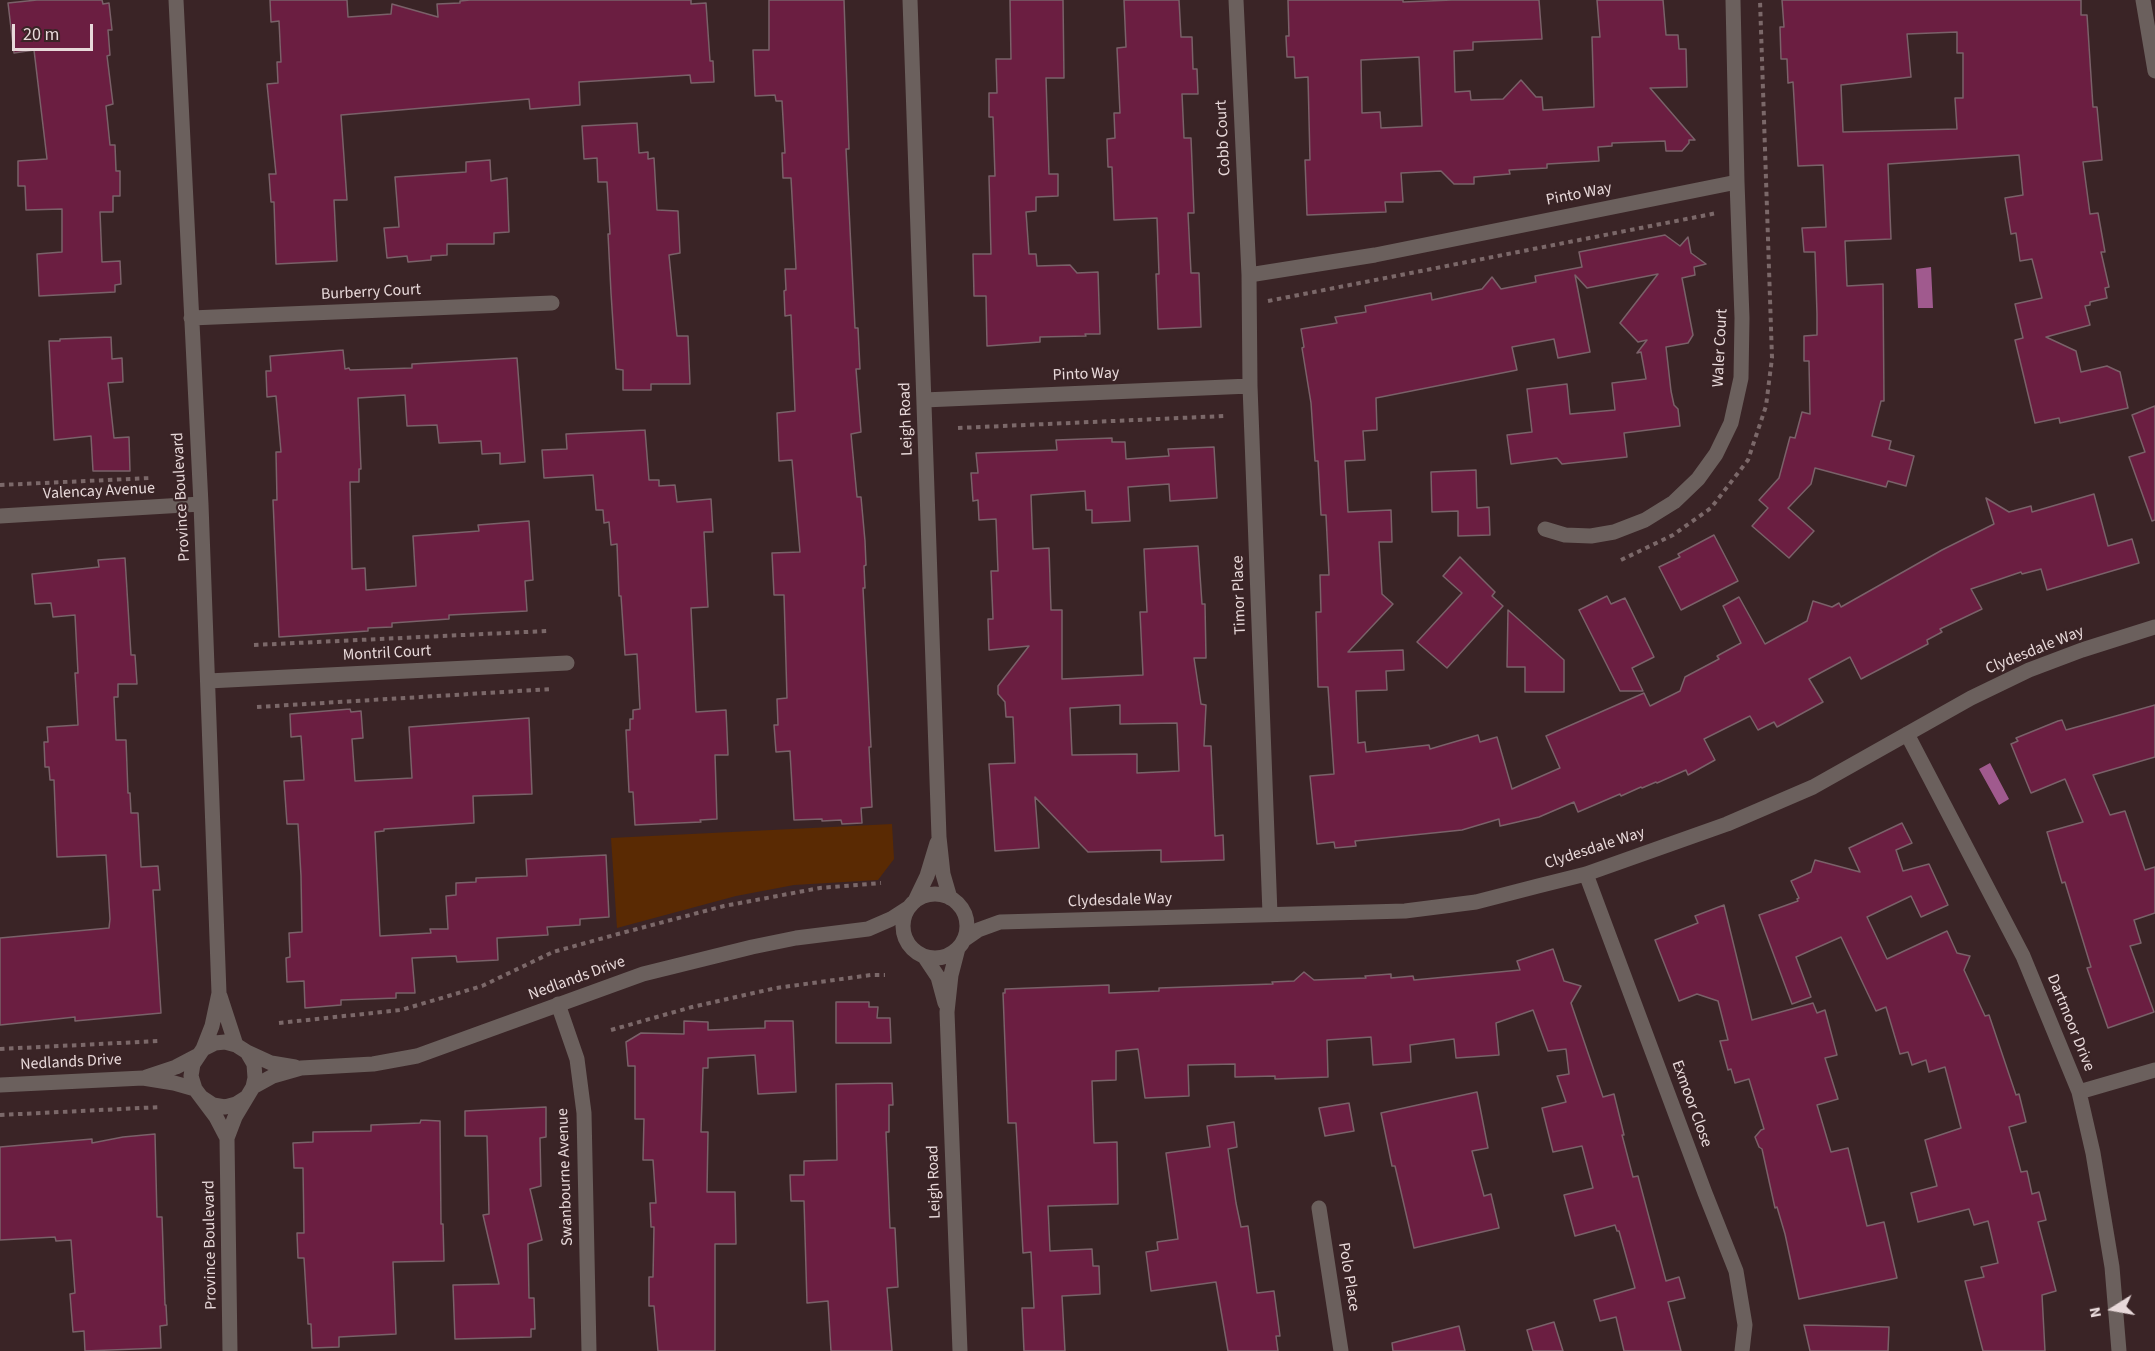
<!DOCTYPE html>
<style>
body{margin:0}
#map{position:relative;width:2155px;height:1351px;overflow:hidden;background:#3a2426;font-family:"Source Sans 3",sans-serif}
canvas{display:block}
.north{position:absolute;left:2083px;top:1279px;width:60px;height:60px;-webkit-text-stroke:4px #3a2426;paint-order:stroke;rotate:259deg;font-size:16px;font-weight:700;line-height:24px;text-align:center;color:#e8d9da}
.north::after{content:'';display:block;margin:auto;width:21px;height:27px;background:#e8d9da;clip-path:polygon(50% 0,100% 100%,50% 72%,0 100%)}
.scale{position:absolute;left:12px;top:24px;width:81px;height:27px;box-sizing:border-box;border:3px solid #e8d9da;border-top:0;padding-left:8px;font-size:18px;line-height:21px;white-space:nowrap;color:#e8d9da;-webkit-text-stroke:4px #3a2426;paint-order:stroke}
</style>
<div id="map">
<canvas width="2155" height="1351"></canvas>
<div class="north">N</div>
<div class="scale">20 m</div>
</div>
<script>
const ctx = document.querySelector('canvas').getContext('2d');
ctx.lineJoin = 'round';
function fill(path, color) { ctx.fillStyle = color; ctx.fill(path, 'evenodd'); }
const toPath = rows => new Path2D(rows.map(r => 'M' + r).join(''));
function strokePath(path, color, width, dash) { ctx.strokeStyle = color; ctx.lineWidth = width; ctx.lineCap = dash ? 'butt' : 'round'; ctx.setLineDash(dash || []); ctx.stroke(path); }
function write(font, color, halo, rows, align = 'center') {
  ctx.font = font + ' "Source Sans 3",sans-serif'; ctx.lineWidth = 4.5; ctx.setLineDash([]); ctx.textBaseline = 'middle'; ctx.strokeStyle = halo; ctx.fillStyle = color; for (const [text, x, y, turn = 0] of rows) {
    ctx.save(); ctx.translate(x, y); ctx.rotate((+turn || 0) * Math.PI / 180); ctx.textAlign = isNaN(turn) ? turn : align; if (halo) ctx.strokeText(text, 0, 0); ctx.fillText(text, 0, 0); ctx.restore();
  }
}
const green = toPath([
 [892,824,894,859,878,880,794,885,736,896,617,928,611,838]
]);
const water = toPath([
 [1931,267,1933,308,1918,308,1916,269],
 [1990,763,2009,799,1999,805,1979,769]
]);
const building = toPath([
 [37,0,102,0,103,4,109,3,112,30,108,30,110,55,107,56,113,104,106,106,110,145,115,145,116,171,120,171,120,196,113,196,113,212,100,212,102,262,120,261,121,284,115,285,115,292,39,296,37,254,62,252,62,209,26,210,25,186,18,186,18,161,47,159,34,50,14,53,8,3,37,0],
 [270,0,347,0,348,17,391,14,392,4,438,17,437,4,460,3,460,1,470,0,691,0,691,4,706,3,710,61,713,61,714,82,691,83,690,75,579,82,580,105,530,109,529,99,341,115,347,200,334,200,337,261,276,264,274,202,271,202,269,174,276,174,267,84,278,83,277,62,281,62,279,21,271,22,270,0],
 [769,0,844,0,849,149,846,149,855,328,858,328,860,369,856,369,861,432,851,434,857,497,861,497,865,541,866,565,864,566,865,588,863,588,871,747,869,747,872,807,861,808,862,823,842,824,841,820,822,821,822,819,794,820,790,751,776,752,774,725,778,725,777,699,787,698,784,595,774,595,772,553,800,552,792,460,779,461,777,413,795,411,791,315,785,316,784,291,786,290,785,269,796,269,791,178,783,178,782,153,785,153,782,101,776,101,775,95,755,96,753,50,769,50,769,0],
 [1010,0,1063,0,1064,78,1046,78,1049,174,1058,174,1058,196,1036,197,1036,211,1026,212,1029,254,1036,254,1037,266,1070,265,1077,273,1098,272,1100,334,1085,334,1086,336,1040,337,1040,342,987,346,986,296,974,296,973,254,991,254,989,176,995,176,993,117,989,117,989,93,997,93,996,59,1011,59,1010,0],
 [1124,0,1179,0,1181,37,1192,37,1193,69,1197,69,1198,94,1182,94,1184,138,1191,138,1194,213,1188,213,1191,273,1199,273,1201,327,1158,329,1156,274,1159,274,1157,218,1114,220,1112,167,1108,167,1107,139,1115,138,1114,113,1120,113,1117,48,1126,47,1124,0],
 [1288,0,1403,0,1403,2,1452,0,1539,0,1542,39,1473,42,1473,50,1454,51,1455,92,1470,91,1471,100,1503,99,1521,80,1536,97,1542,97,1543,110,1594,107,1592,37,1600,37,1597,0,1663,0,1666,35,1678,35,1679,49,1686,49,1687,87,1650,88,1695,140,1689,140,1689,143,1682,151,1666,151,1665,141,1612,143,1612,146,1598,147,1599,161,1547,164,1547,168,1509,170,1510,174,1474,177,1474,184,1454,184,1441,171,1401,173,1403,202,1385,202,1386,212,1307,215,1305,160,1310,160,1308,77,1295,78,1294,57,1287,57,1286,36,1289,36,1288,0],
 [1419,57,1422,126,1381,128,1380,112,1362,113,1361,60,1419,57],
 [1782,0,2081,0,2081,15,2087,15,2093,107,2097,107,2102,160,2083,162,2090,214,2098,213,2105,252,2101,252,2109,287,2105,288,2107,298,2090,302,2090,305,2085,306,2090,325,2046,337,2076,351,2081,372,2107,366,2120,372,2128,408,2060,423,2059,418,2035,423,2015,340,2023,338,2015,304,2042,298,2032,259,2020,261,2016,233,2011,234,2005,198,2023,195,2019,155,1888,164,1891,239,1845,241,1847,286,1883,284,1884,401,1881,401,1872,436,1891,441,1889,449,1914,456,1906,486,1888,481,1886,487,1815,468,1811,484,1788,508,1814,531,1789,558,1752,526,1768,508,1759,500,1779,478,1790,437,1795,438,1802,412,1810,414,1809,361,1804,361,1804,336,1817,335,1817,314,1815,252,1804,252,1802,228,1826,227,1823,165,1798,166,1793,82,1788,83,1787,59,1781,59,1780,27,1784,27,1782,0],
 [1957,32,1957,53,1963,53,1963,98,1955,98,1957,129,1843,132,1841,85,1911,77,1907,34,1957,32],
 [637,123,639,153,648,152,648,159,654,158,657,210,678,211,680,253,669,255,677,336,688,336,690,384,651,384,651,390,623,390,623,370,616,369,611,293,608,234,610,234,607,182,598,182,597,158,584,159,582,126,637,123],
 [490,160,491,181,507,178,509,232,494,233,494,244,447,244,447,255,431,256,431,260,408,262,407,256,387,258,384,228,399,227,395,177,466,172,466,162,490,160],
 [1665,235,1680,246,1688,237,1691,253,1706,264,1694,267,1695,275,1682,278,1693,335,1688,343,1666,347,1671,391,1674,405,1678,409,1680,426,1624,433,1627,457,1562,464,1557,458,1511,464,1507,435,1532,432,1527,389,1567,384,1570,414,1615,410,1612,383,1646,379,1641,352,1637,353,1647,340,1638,342,1620,323,1658,274,1587,288,1575,275,1590,352,1558,358,1554,339,1512,347,1517,370,1376,398,1377,430,1363,431,1365,460,1345,461,1348,512,1391,510,1392,542,1379,542,1382,594,1393,604,1348,652,1403,650,1404,670,1386,671,1387,690,1356,691,1358,743,1365,742,1366,752,1429,745,1430,749,1478,735,1480,742,1497,737,1512,789,1560,768,1546,736,1644,693,1650,706,1680,691,1685,677,1719,659,1717,656,1741,643,1723,606,1739,597,1765,644,1807,621,1813,601,1832,607,1839,603,1841,607,1942,550,1994,524,1986,498,2009,512,2031,506,2032,512,2094,494,2108,546,2132,539,2139,563,2047,590,2041,569,2022,574,2021,572,1971,589,1982,609,1940,629,1942,632,1927,640,1928,644,1861,679,1850,657,1809,679,1823,702,1777,727,1774,722,1758,730,1750,716,1704,739,1715,760,1688,775,1686,770,1657,783,1656,782,1642,788,1641,787,1621,796,1620,794,1578,812,1574,802,1539,817,1500,826,1499,819,1462,830,1355,841,1356,846,1335,848,1334,842,1317,844,1310,776,1334,774,1328,687,1318,687,1316,612,1321,612,1320,575,1329,575,1326,515,1321,515,1318,461,1315,461,1311,403,1302,348,1304,347,1301,329,1337,323,1335,317,1366,312,1365,306,1431,293,1432,300,1482,289,1492,277,1501,289,1536,282,1535,276,1582,267,1579,252,1665,235],
 [111,337,112,359,122,358,123,382,108,383,114,438,129,437,130,471,93,471,91,436,54,440,49,341,60,341,60,339,111,337],
 [343,350,345,369,349,368,350,370,412,368,412,364,517,358,525,462,500,464,500,453,482,454,481,441,439,443,437,425,407,426,405,395,358,398,361,469,359,469,359,482,350,482,352,569,365,568,366,590,416,586,413,536,479,531,478,525,529,521,533,580,525,581,527,611,449,615,449,619,392,623,392,627,368,628,368,631,279,637,273,500,277,500,276,452,281,452,276,396,267,397,266,371,271,371,270,356,343,350],
 [2155,406,2155,520,2152,521,2129,457,2145,452,2132,415,2155,406],
 [645,430,649,480,659,480,659,486,675,485,677,502,711,499,713,532,704,532,708,607,691,608,696,712,726,710,728,755,715,755,717,819,700,820,701,822,635,825,633,792,629,792,626,730,630,730,630,719,633,719,633,710,640,709,637,654,625,655,621,596,619,596,617,544,611,545,609,522,604,523,603,510,596,510,593,475,544,478,542,450,567,449,566,434,645,430],
 [1112,438,1112,442,1125,442,1126,459,1169,456,1168,449,1214,447,1217,498,1170,501,1169,484,1128,487,1130,521,1092,523,1092,510,1086,510,1085,491,1031,495,1033,549,1049,548,1051,610,1062,610,1062,679,1143,675,1140,612,1147,612,1144,549,1198,546,1202,604,1205,604,1206,658,1194,658,1201,704,1206,705,1204,746,1211,746,1215,836,1223,835,1224,860,1161,862,1161,850,1088,852,1035,797,1039,848,995,851,989,764,1015,763,1013,717,1006,717,1005,702,998,694,998,686,1029,646,989,650,988,619,993,619,991,571,998,571,996,519,979,520,978,500,973,501,971,473,978,473,976,453,1057,450,1056,440,1112,438],
 [1120,705,1120,724,1177,723,1179,771,1137,773,1137,754,1072,755,1070,708,1120,705],
 [1476,470,1477,508,1489,507,1490,535,1458,536,1458,511,1432,512,1431,472,1476,470],
 [1714,535,1738,581,1681,610,1659,567,1680,557,1678,554,1714,535],
 [1460,557,1495,592,1492,596,1503,606,1447,668,1417,642,1462,593,1443,576,1460,557],
 [125,558,131,655,135,655,137,684,118,684,118,697,114,697,116,740,126,740,128,793,130,793,131,813,138,813,141,867,158,866,160,890,153,890,161,1013,75,1021,75,1017,0,1025,0,938,109,928,110,919,106,855,57,857,54,780,50,780,49,767,45,767,44,742,48,742,47,727,78,725,75,673,78,673,75,615,53,617,51,603,35,604,32,574,99,567,98,560,125,558],
 [1607,596,1611,604,1625,598,1654,657,1632,668,1643,691,1620,691,1579,610,1607,596],
 [1508,610,1564,660,1564,692,1525,692,1525,667,1507,667,1508,610],
 [2155,705,2155,757,2093,775,2110,815,2125,811,2145,870,2155,867,2155,913,2134,920,2141,943,2130,946,2154,1012,2108,1028,2087,968,2091,967,2065,882,2062,883,2047,832,2083,822,2065,779,2031,793,2011,744,2018,741,2016,738,2058,721,2062,720,2066,730,2155,705],
 [350,709,351,712,361,711,363,738,352,739,355,781,412,778,409,727,529,718,532,794,473,796,474,823,384,829,384,831,375,832,380,936,431,933,430,929,448,929,446,896,456,895,456,883,476,882,476,878,527,876,526,859,606,855,609,917,580,919,580,925,547,927,548,935,497,938,498,960,457,962,456,956,412,958,415,993,396,993,396,998,341,1000,341,1005,305,1008,304,981,287,982,286,958,290,957,289,933,302,932,301,876,298,824,287,824,284,781,304,780,301,736,291,737,290,714,350,709],
 [1902,823,1912,843,1896,850,1903,871,1929,864,1948,905,1921,917,1911,896,1867,917,1887,959,1947,931,1957,953,1970,956,1964,970,1985,1016,1989,1015,2016,1095,2019,1094,2026,1122,2009,1127,2021,1172,2027,1171,2032,1194,2039,1192,2046,1220,2038,1222,2056,1291,2042,1295,2045,1351,1983,1351,1965,1281,1984,1277,1981,1267,1998,1263,1988,1221,1974,1225,1969,1209,1918,1222,1911,1193,1937,1186,1925,1140,1961,1128,1945,1067,1929,1072,1926,1060,1912,1065,1908,1052,1900,1054,1886,1007,1876,1011,1841,937,1796,957,1811,997,1792,1004,1759,915,1798,901,1797,899,1799,898,1791,881,1811,872,1815,860,1860,872,1849,848,1902,823],
 [1724,905,1752,1020,1813,1003,1817,1013,1825,1010,1837,1055,1825,1058,1838,1099,1817,1105,1831,1152,1848,1148,1867,1226,1884,1222,1897,1278,1799,1299,1785,1234,1777,1207,1775,1208,1762,1149,1759,1147,1755,1137,1761,1130,1764,1129,1749,1079,1735,1083,1731,1069,1728,1070,1720,1041,1728,1040,1718,1001,1697,994,1679,1001,1655,940,1698,923,1695,916,1724,905],
 [1553,949,1564,981,1581,986,1571,1003,1603,1097,1614,1094,1624,1135,1622,1135,1633,1177,1638,1176,1666,1281,1679,1277,1685,1298,1668,1302,1681,1351,1624,1351,1616,1317,1600,1321,1594,1300,1635,1288,1619,1231,1617,1231,1615,1225,1575,1236,1564,1195,1593,1188,1582,1146,1553,1152,1542,1108,1566,1102,1557,1076,1569,1074,1566,1049,1548,1051,1533,1010,1496,1023,1499,1055,1456,1058,1454,1039,1410,1045,1411,1062,1373,1065,1371,1037,1327,1040,1328,1077,1275,1079,1275,1076,1235,1077,1235,1064,1188,1065,1189,1096,1145,1098,1138,1049,1116,1051,1116,1080,1092,1081,1094,1143,1117,1142,1118,1204,1048,1206,1050,1251,1092,1249,1093,1266,1099,1266,1100,1294,1062,1296,1065,1351,1024,1351,1022,1308,1034,1308,1031,1252,1023,1253,1016,1123,1008,1123,1003,993,1005,993,1005,989,1109,985,1109,993,1159,991,1159,988,1273,984,1272,982,1294,981,1304,972,1314,980,1366,978,1365,976,1391,974,1391,978,1413,976,1414,980,1520,970,1517,961,1553,949],
 [836,1002,869,1002,869,1007,878,1007,877,1018,890,1018,891,1043,836,1043,836,1002],
 [684,1021,708,1022,708,1030,765,1028,765,1021,793,1021,796,1092,758,1094,755,1055,708,1058,708,1068,703,1068,701,1132,708,1132,707,1192,735,1192,736,1244,715,1244,715,1351,658,1351,654,1306,649,1306,649,1277,653,1277,654,1227,651,1227,650,1203,656,1203,653,1160,643,1160,644,1119,635,1119,635,1066,628,1066,626,1042,641,1033,684,1034,684,1021],
 [892,1083,893,1105,889,1105,889,1132,886,1132,890,1228,895,1228,898,1287,887,1288,892,1351,831,1351,828,1301,807,1303,804,1201,791,1201,790,1175,804,1175,804,1161,837,1160,836,1084,892,1083],
 [1477,1092,1488,1148,1472,1151,1484,1196,1491,1194,1499,1228,1414,1248,1395,1166,1392,1166,1381,1113,1477,1092],
 [1349,1103,1354,1131,1325,1136,1319,1108,1349,1103],
 [546,1107,546,1137,540,1138,541,1186,530,1189,542,1240,528,1244,529,1298,534,1298,535,1329,531,1329,531,1337,455,1339,453,1285,499,1284,483,1215,489,1214,487,1136,465,1136,465,1111,546,1107],
 [421,1120,440,1121,441,1224,443,1224,444,1261,393,1262,396,1334,339,1337,339,1347,312,1348,311,1324,308,1324,304,1258,298,1258,297,1233,304,1233,303,1168,294,1168,293,1143,313,1142,313,1132,371,1131,371,1125,420,1123,421,1120],
 [1234,1122,1237,1147,1228,1149,1236,1203,1241,1227,1248,1226,1257,1293,1274,1291,1280,1336,1276,1336,1278,1351,1228,1351,1216,1282,1151,1291,1146,1252,1158,1250,1157,1242,1178,1239,1166,1153,1210,1147,1207,1126,1234,1122],
 [155,1134,157,1217,162,1217,165,1305,166,1305,167,1325,160,1326,161,1348,85,1351,84,1331,73,1332,70,1294,75,1293,71,1240,56,1241,55,1237,0,1240,0,1147,92,1139,92,1143,123,1137,155,1134],
 [1554,1322,1563,1351,1533,1351,1527,1330,1554,1322],
 [1804,1325,1889,1327,1888,1351,1810,1351,1804,1325],
 [1459,1326,1465,1351,1393,1351,1392,1343,1459,1326]
]);
const path = toPath([
 [1268,301,1717,213],
 [958,428,1224,416],
 [0,485,151,478],
 [1621,560,1673,535,1711,508,1748,460,1766,406,1772,358,1760,0],
 [254,645,547,631],
 [257,707,552,689],
 [279,1023,401,1010,482,986,553,952,618,934,724,906,820,888,881,883],
 [611,1030,692,1007,776,988,871,975,885,975],
 [0,1049,159,1041],
 [0,1115,161,1107]
]);
const minor = toPath([
 [176,0,201,504,219,993,212,1026,203,1049],
 [910,0,939,837,943,874,950,898],
 [1236,0,1249,275,1250,386,1270,914],
 [2143,0,2155,71],
 [1249,275,1375,255,1737,182,1733,0],
 [191,318,552,303],
 [924,400,1250,386],
 [0,516,201,504],
 [1545,529,1565,535,1591,536,1614,532,1645,520,1674,502,1698,479,1716,454,1731,423,1741,378,1742,318,1737,182],
 [208,681,567,663],
 [1907,734,2023,956,2079,1092,2093,1153,2112,1267,2119,1351],
 [1586,874,1705,1193,1736,1271,1745,1325,1742,1351],
 '903 926a32 32 0 1 1 64 0a32 32 0 1 1-64 0Z',
 [915,901,927,876,937,843],
 [965,939,978,930,1000,922,1405,911,1476,902,1538,886,1586,874,1727,824,1813,787,1971,698,2029,670,2082,650,2155,627],
 [958,948,951,975,947,1012,960,1351],
 [924,956,938,977,945,1003],
 [220,996,236,1045],
 [558,1004,577,1059,584,1113,589,1351],
 [247,1052,271,1063,295,1067],
 [146,1077,176,1067,197,1056],
 [0,1085,143,1078,174,1083,195,1089],
 [253,1087,273,1076,301,1068,373,1064,417,1056,643,974,752,947,796,938,868,929,891,919,908,908],
 [2079,1092,2155,1070],
 [201,1097,213,1105,225,1107,236,1104,247,1097,253,1087,255,1078,254,1064,247,1052,236,1045,225,1042,215,1043,203,1049,193,1064,191,1076,195,1089,216,1117,227,1138],
 [1319,1208,1341,1351],
 [230,1351,227,1138,235,1117,247,1097]
]);
const streetNames = [
 ["Cobb Court",1224,138,-93],
 ["Pinto Way",1579,195,-11],
 ["Burberry Court",371,293,-3],
 ["Waler Court",1721,348,-87],
 ["Pinto Way",1086,375,-2],
 ["Leigh Road",907,419,-92],
 ["Valencay Avenue",99,492,-3],
 ["Province Boulevard",182,497,-93],
 ["Timor Place",1240,595,-92],
 ["Clydesdale Way",2035,651,-22],
 ["Montril Court",387,654,-3],
 ["Clydesdale Way",1595,849,-18],
 ["Clydesdale Way",1120,901,-2],
 ["Nedlands Drive",577,979,-20],
 ["Dartmoor Drive",2070,1023,68],
 ["Nedlands Drive",71,1063,-3],
 ["Exmoor Close",1691,1104,70],
 ["Swanbourne Avenue",566,1177,-92],
 ["Leigh Road",935,1182,-92],
 ["Province Boulevard",211,1245,-91],
 ["Polo Place",1348,1277,81]
];
fill(green, '#5a2a03');
fill(water, '#a05a8e');
fill(building, '#6b1e41');
strokePath(building, '#7a6169', 1.5);
strokePath(path, '#7b6869', 4, [4.5, 4.5]);
strokePath(minor, '#6b605d', 15);
write('16px', '#e8d9da', '#3a2426', streetNames);
</script>
